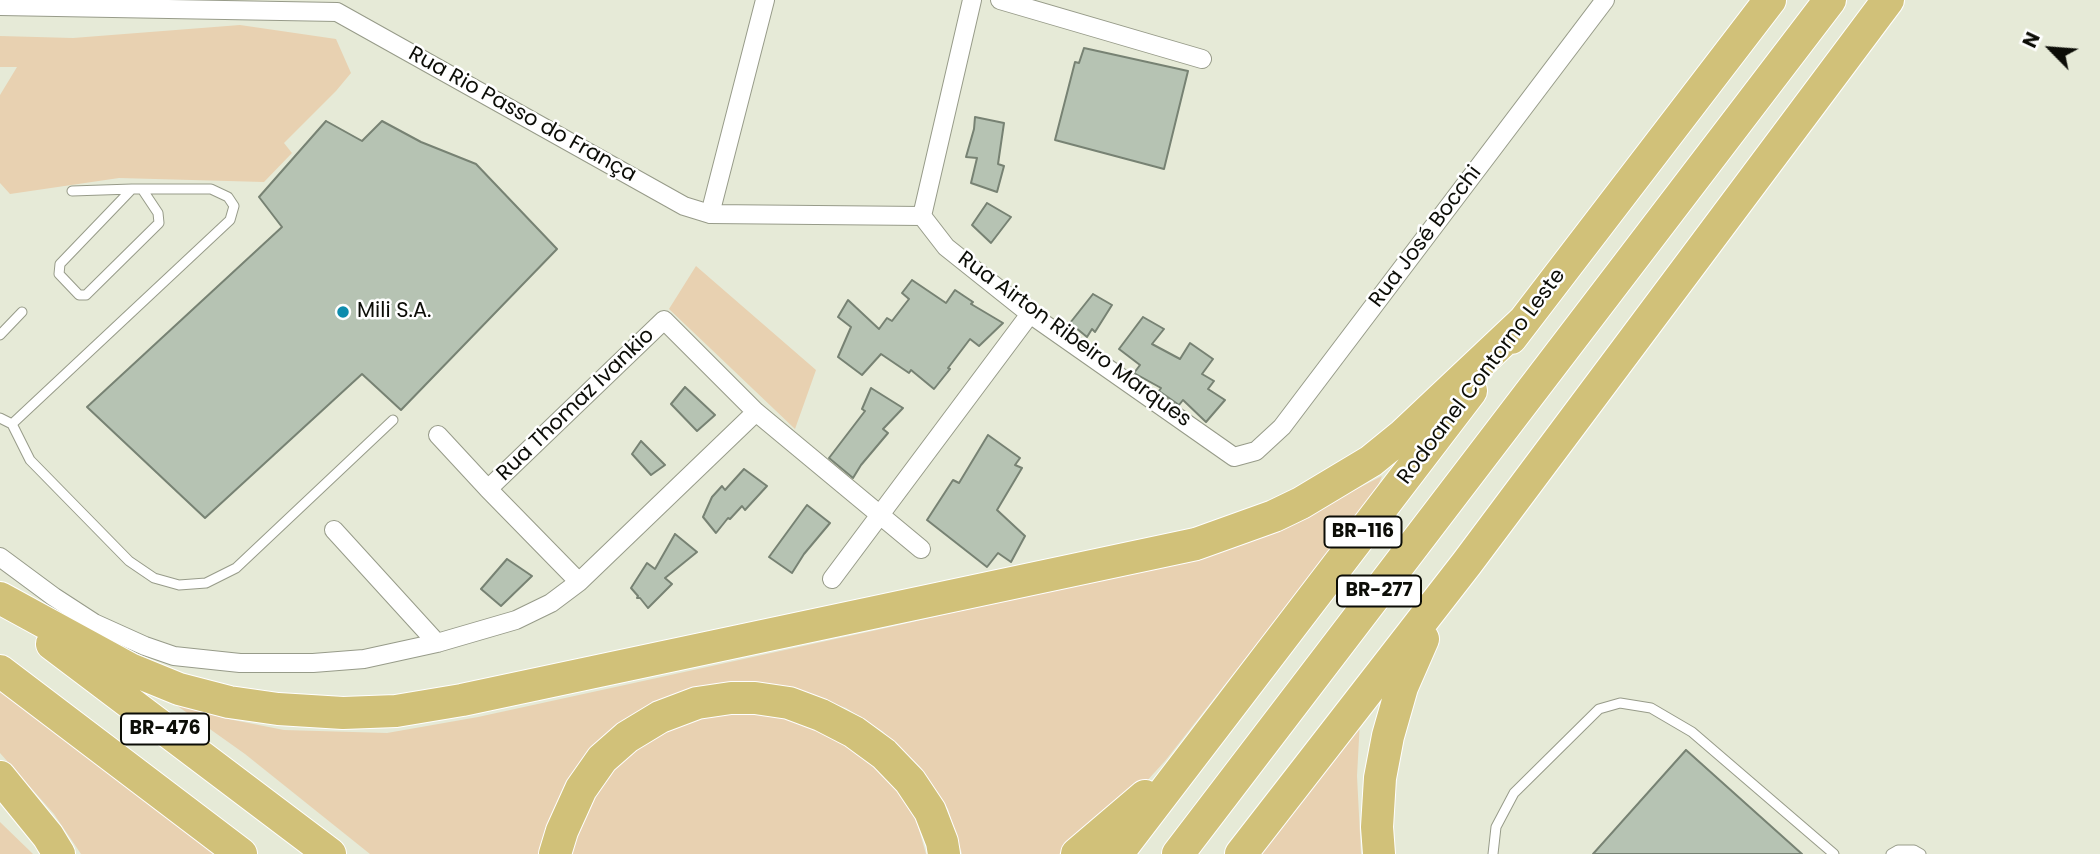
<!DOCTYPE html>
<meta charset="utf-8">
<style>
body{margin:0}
#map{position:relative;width:2100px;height:854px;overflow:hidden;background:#e6ead7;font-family:Poppins,sans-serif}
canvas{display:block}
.north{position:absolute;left:2016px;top:14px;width:70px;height:70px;-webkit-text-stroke:5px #fff;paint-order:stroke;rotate:295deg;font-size:19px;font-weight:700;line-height:28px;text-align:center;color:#0c0d07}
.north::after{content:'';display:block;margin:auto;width:24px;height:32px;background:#0c0d07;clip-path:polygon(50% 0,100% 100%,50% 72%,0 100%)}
</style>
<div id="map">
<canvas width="2100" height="854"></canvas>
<div class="north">N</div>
</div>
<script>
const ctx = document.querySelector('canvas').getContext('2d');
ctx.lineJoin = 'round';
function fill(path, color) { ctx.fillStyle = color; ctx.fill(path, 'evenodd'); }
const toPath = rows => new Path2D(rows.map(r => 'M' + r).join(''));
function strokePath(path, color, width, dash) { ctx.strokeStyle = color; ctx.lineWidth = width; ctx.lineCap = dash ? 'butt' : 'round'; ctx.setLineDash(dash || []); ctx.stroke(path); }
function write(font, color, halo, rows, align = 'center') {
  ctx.font = font + ' Poppins,sans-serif'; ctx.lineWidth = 5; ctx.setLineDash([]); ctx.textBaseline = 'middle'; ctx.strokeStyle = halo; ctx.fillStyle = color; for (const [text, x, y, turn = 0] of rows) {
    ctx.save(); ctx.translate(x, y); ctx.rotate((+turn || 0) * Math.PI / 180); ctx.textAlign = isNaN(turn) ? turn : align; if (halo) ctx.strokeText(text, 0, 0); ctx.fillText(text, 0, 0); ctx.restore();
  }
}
const green = toPath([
 [240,25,336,39,351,73,336,91,284,143,292,153,264,182,119,178,10,194,0,183,0,95,17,67,0,67,0,36,73,38],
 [696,266,816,370,795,429,669,309],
 [1382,476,1375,493,1165,761,1145,783,1059,854,962,854,948,809,919,766,882,731,846,708,800,692,631,720,545,854,370,854,245,754,162,695,223,718,284,730,387,733,478,717,895,626,1193,557,1275,531],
 [0,687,219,854,81,854,54,814,0,753],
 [740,709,790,714,881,764,916,819,926,854,565,854,599,781,647,739,692,719],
 [1360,720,1357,776,1361,854,1256,854],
 [0,822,33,854,0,854]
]);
const building = toPath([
 [1084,48,1188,71,1164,169,1055,140,1075,62,1079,63,1084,48],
 [975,117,1004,123,998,164,1004,166,997,192,971,183,977,158,966,157,974,129,975,117],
 [326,121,362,141,382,121,421,142,476,164,557,249,401,410,362,374,205,518,87,407,282,227,259,197,326,121],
 [987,203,1011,217,991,243,972,225,987,203],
 [912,280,946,303,955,290,973,302,971,304,1003,323,979,346,970,339,948,368,950,369,934,389,911,370,909,373,881,354,862,375,838,357,851,327,838,317,848,300,879,329,887,318,892,321,909,299,902,293,912,280],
 [1093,294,1112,305,1095,332,1092,329,1087,337,1070,323,1093,294],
 [1143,317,1164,329,1152,344,1180,359,1190,343,1213,359,1202,374,1214,381,1208,389,1225,400,1206,422,1183,400,1179,405,1159,391,1161,388,1134,373,1140,365,1119,349,1143,317],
 [685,387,715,415,697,431,671,404,685,387],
 [871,388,903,408,883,429,888,433,861,465,853,478,829,458,865,411,862,409,871,388],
 [988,435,1020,458,1015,465,1022,468,997,510,1025,536,1011,562,998,553,987,567,927,520,953,480,959,483,988,435],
 [641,441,665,465,651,475,632,454,641,441],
 [744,469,767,486,745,510,742,506,730,519,728,518,716,533,703,517,712,497,722,486,725,490,744,469],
 [807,505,830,523,804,554,792,573,769,557,807,505],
 [675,534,697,552,665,578,672,584,648,608,640,598,637,598,638,596,631,588,647,563,655,569,675,534],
 [507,559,532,576,501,606,481,589,507,559],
 [1686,750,1802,854,1593,854,1686,750]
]);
const lane = toPath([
 [132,189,60,264,59,274,79,295,86,295,159,223,158,213,142,189],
 [0,335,22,312],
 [0,418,12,424,230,220,234,206,228,197,211,189,132,189,72,191],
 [12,424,30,460,129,561,154,578,179,585,206,583,236,568,393,420],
 [1493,854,1496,827,1514,793,1599,709,1620,703,1651,708,1692,732,1834,854],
 [1891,854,1898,850,1914,850,1921,854]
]);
const street = toPath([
 [1000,0,1202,59],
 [0,6,337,12,684,206,710,214,922,216],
 [710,214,765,0],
 [922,216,946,247,1030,314,1234,457,1256,451,1282,427,1605,0],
 [922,216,972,0],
 [438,435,488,489,579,582],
 [488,489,664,320,756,412,921,549],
 [334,530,437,643],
 [0,557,54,597,94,623,145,646,174,656,240,663,313,663,364,659,437,643,516,620,551,603,579,582,756,412],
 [832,579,1030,314]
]);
const highway = toPath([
 [1511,338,1770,0],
 [0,598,130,669,179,689,229,702,278,709,343,713,396,711,462,700,1196,544,1274,516,1301,503,1371,461,1403,435,1523,322],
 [52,644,330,854],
 [0,671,241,854],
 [0,777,48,836,59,854],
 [555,854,562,831,581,789,602,759,627,737,660,717,697,703,731,698,755,698,789,703,821,715,854,732,884,754,910,781,930,811,942,842,944,854],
 [1077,854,1145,796],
 [1117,854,1471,391],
 [1178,854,1830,0],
 [1241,854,1467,563,1888,0],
 [1379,854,1377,827,1380,778,1388,736,1402,687,1423,639]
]);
const markers = [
 [343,312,7,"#0d8cad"]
];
const shields = [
 [1363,532,77],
 [1379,591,84],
 [165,729,88]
];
const shieldNames = [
 ["BR-116",1363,532],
 ["BR-277",1379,591],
 ["BR-476",165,729]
];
const streetNames = [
 ["Rua Rio Passo do França",522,115,29],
 ["Rua José Bocchi",1426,237,-53],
 ["Rua Airton Ribeiro Marques",1074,340,36],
 ["Rodoanel Contorno Leste",1482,377,-53],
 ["Rua Thomaz Ivankio",576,405,-44]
];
const poiNames = [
 ["Mili S.A.",357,312]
];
fill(green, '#e8d1b1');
fill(building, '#b6c3b3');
strokePath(building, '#778273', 2);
strokePath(lane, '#979b89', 11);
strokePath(street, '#979b89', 20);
strokePath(highway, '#fff', 34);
strokePath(lane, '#fff', 9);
strokePath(street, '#fff', 18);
strokePath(highway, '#d1c179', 32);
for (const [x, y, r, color] of markers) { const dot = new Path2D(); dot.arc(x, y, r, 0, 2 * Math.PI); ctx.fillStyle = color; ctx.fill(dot); strokePath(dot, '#fff', 2.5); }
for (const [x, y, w] of shields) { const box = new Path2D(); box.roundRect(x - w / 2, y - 15.5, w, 31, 5); ctx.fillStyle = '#fff'; ctx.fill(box); strokePath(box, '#0c0d07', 2); }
write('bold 19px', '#0c0d07', null, shieldNames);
write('21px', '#0c0d07', '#fff', streetNames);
write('21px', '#0c0d07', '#fff', poiNames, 'left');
</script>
